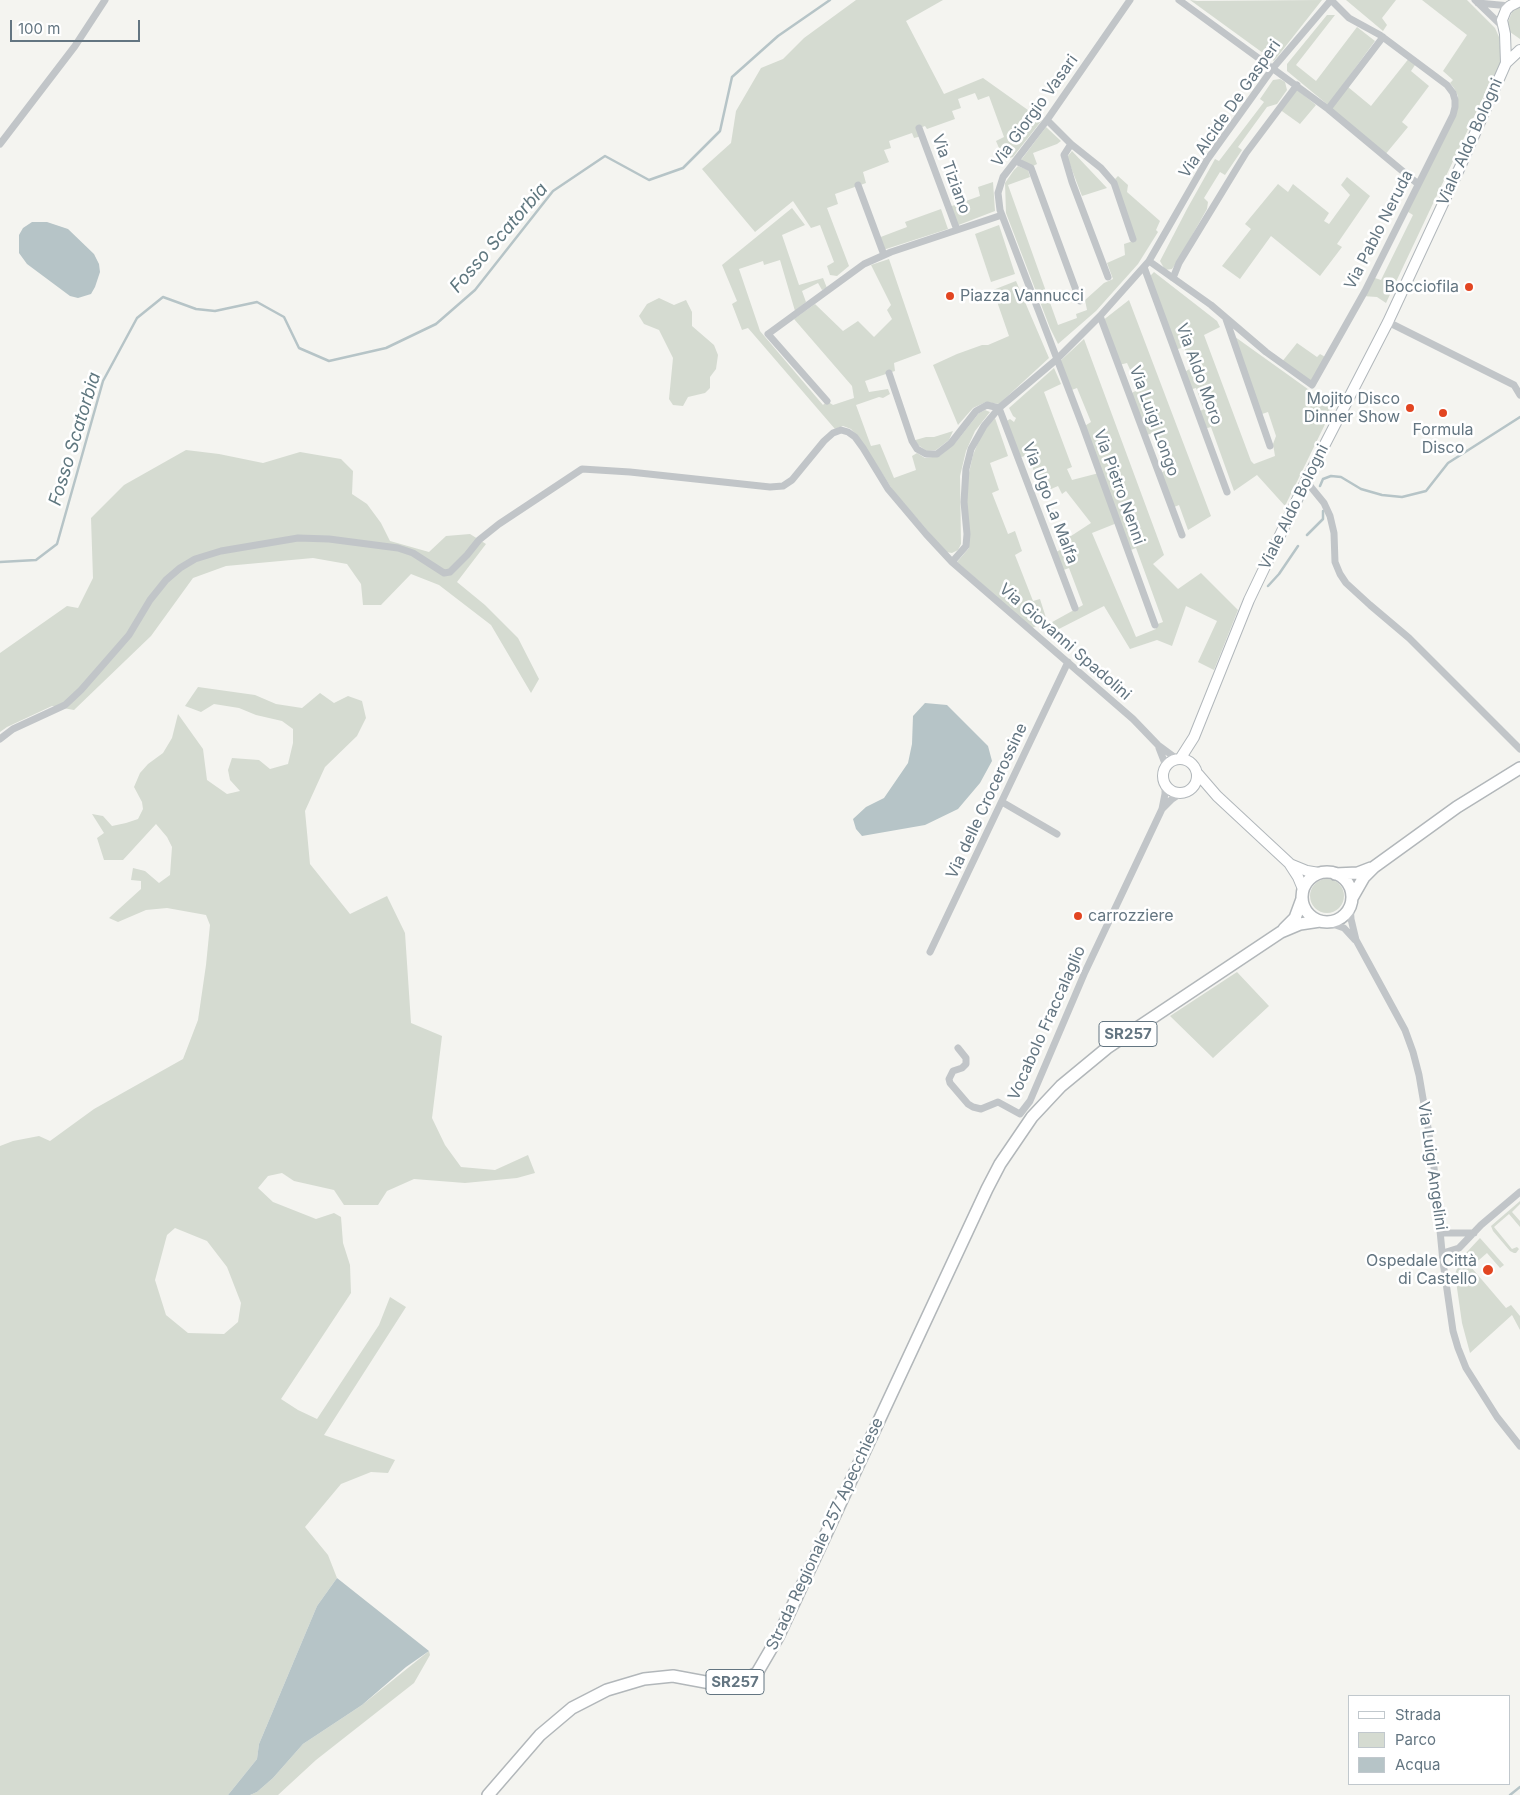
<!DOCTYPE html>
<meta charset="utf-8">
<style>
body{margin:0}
#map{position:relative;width:1520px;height:1795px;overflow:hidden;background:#f4f4f0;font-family:Inter,sans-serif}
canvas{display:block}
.legend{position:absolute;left:1348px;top:1695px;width:162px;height:90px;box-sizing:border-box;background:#fff;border:1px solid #c1c8cd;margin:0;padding:6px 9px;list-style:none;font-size:15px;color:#637581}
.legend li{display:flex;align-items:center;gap:10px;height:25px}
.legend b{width:25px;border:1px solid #c1c8cd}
.scale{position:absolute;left:10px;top:20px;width:130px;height:22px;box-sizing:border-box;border:2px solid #637581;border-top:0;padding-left:6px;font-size:15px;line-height:18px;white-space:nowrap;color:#637581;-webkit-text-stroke:4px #fff;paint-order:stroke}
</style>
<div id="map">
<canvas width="1520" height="1795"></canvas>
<ul class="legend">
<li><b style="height:6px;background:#fff"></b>Strada</li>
<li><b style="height:14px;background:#d5dbd1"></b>Parco</li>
<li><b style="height:14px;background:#b6c4c7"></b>Acqua</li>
</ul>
<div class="scale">100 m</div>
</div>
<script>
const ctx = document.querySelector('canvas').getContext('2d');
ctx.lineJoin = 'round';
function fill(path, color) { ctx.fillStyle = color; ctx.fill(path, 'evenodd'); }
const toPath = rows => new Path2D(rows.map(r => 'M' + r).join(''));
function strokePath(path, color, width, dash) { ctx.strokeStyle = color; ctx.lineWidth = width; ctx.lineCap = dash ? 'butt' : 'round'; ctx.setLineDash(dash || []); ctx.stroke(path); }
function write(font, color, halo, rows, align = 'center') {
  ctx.font = font + ' Inter,sans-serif'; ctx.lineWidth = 5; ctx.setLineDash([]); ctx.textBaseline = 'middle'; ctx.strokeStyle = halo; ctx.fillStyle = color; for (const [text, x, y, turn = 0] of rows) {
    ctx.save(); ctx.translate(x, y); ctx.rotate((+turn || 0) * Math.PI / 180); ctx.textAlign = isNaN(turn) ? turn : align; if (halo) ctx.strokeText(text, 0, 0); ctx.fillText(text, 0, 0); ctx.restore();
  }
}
const green = toPath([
 [856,0,943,0,906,21,944,94,983,78,1042,120,1013,157,1004,160,996,141,1004,137,989,96,978,100,975,93,958,99,961,108,952,111,955,119,927,129,925,126,920,128,922,136,914,138,912,133,889,141,891,148,884,150,889,162,863,172,866,183,835,194,838,204,827,208,849,266,837,276,830,275,827,266,834,262,820,225,811,228,793,201,755,232,702,169,731,143,736,111,761,68,783,59,804,38],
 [1190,0,1197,1,1322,0,1274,61],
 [1346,0,1396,0,1382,18,1387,25,1383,31],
 [1422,0,1467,0,1495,28,1499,37,1502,66,1489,85,1386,303,1377,297,1362,296,1372,277,1381,280,1413,215,1405,210,1453,115,1458,109,1458,96,1454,88,1450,83,1453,80,1443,71,1467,35],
 [1520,6,1520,39,1510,32,1508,22,1512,12],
 [1327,15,1335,15,1296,65,1316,81,1357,27,1375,41,1328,105,1287,71,1287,64],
 [1410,57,1417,62,1411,71,1429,86,1402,122,1408,127,1384,156,1330,111,1348,87,1371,106],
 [1280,79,1285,82,1287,90,1277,104,1267,107,1238,147,1242,150,1225,175,1220,172,1204,198,1208,202,1207,209,1177,262,1172,269,1165,270,1160,261,1187,209,1215,159,1219,161,1264,102,1260,99,1273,80],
 [1295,88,1316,105,1300,124,1279,109],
 [1046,127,1061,141,1057,144,1033,153,1037,164,1033,166,1021,160],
 [1072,151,1107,188,1082,196,1067,157],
 [1018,166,1028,170,1030,177,1008,185,1058,325,1077,318,1076,314,1087,310,1085,300,1104,283,1113,279,1107,263,1125,255,1124,244,1136,240,1115,179,1118,176,1128,185,1127,192,1160,221,1156,230,1158,232,1138,264,1096,311,1058,344,1050,328,1006,213,1005,183,1014,170],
 [1347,177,1370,196,1337,244,1342,247,1320,276,1271,236,1240,279,1222,266,1251,229,1245,224,1278,184,1288,192,1293,184,1329,213,1324,221,1329,224,1350,195,1341,185],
 [993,182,995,211,956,226,949,207,980,196,978,187],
 [792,208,805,225,782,235,799,285,823,278,827,288,822,290,818,283,802,291,806,302,795,311,780,260,764,265,763,261,739,269,758,325,760,331,823,405,827,401,833,405,854,398,852,386,794,319,815,304,843,331,858,321,874,337,892,319,887,310,891,305,871,265,889,259,921,353,894,363,895,371,865,381,869,392,888,389,890,394,883,398,879,397,856,405,871,446,880,444,894,478,916,470,912,456,917,453,925,458,940,456,956,442,979,413,985,410,990,412,975,431,966,451,960,476,961,544,958,550,952,553,946,552,894,492,862,442,851,429,843,426,835,429,748,328,742,330,732,304,737,301,722,265],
 [941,209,948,229,883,250,878,238,907,227,905,222],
 [999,225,1015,274,991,282,975,234],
 [1154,272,1217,321,1220,327,1204,335,1251,461,1254,464,1275,456,1273,444,1276,436,1268,412,1259,415,1231,334,1312,392,1312,399,1333,408,1285,506,1257,475,1234,491,1211,427,1204,429,1198,412,1204,409,1196,388,1189,390,1183,373,1191,368,1184,347,1175,350,1148,278],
 [1016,281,1049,358,999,404,986,402,973,408,958,425,933,365,957,354,982,345,988,345,1009,336,993,290],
 [659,298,674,305,686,300,692,312,692,326,714,345,718,355,716,369,710,377,710,388,705,393,688,397,683,406,673,405,669,399,673,358,659,330,644,324,639,316,647,304],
 [1129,300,1211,516,1188,530,1179,505,1172,508,1159,474,1166,470,1152,433,1145,436,1130,394,1139,389,1127,363,1119,365,1102,321],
 [1084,339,1164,555,1153,564,1178,589,1201,573,1238,610,1214,670,1198,662,1217,621,1186,606,1172,646,1157,640,1130,649,1104,606,1053,632,1045,626,1083,605,1069,568,1061,571,1054,553,1062,549,1057,537,1065,534,1071,536,1091,523,1066,491,1062,494,1058,486,1042,493,1028,455,1018,458,1005,422,1010,419,1014,422,1016,418,1013,416,1009,408,1054,368,1061,384,1044,392,1072,467,1067,469,1072,480,1099,473,1083,427,1091,422,1077,388,1069,391,1058,363],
 [1117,523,1128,551,1136,548,1163,622,1155,625,1156,629,1136,637,1092,533],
 [1297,343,1317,357,1320,354,1327,358,1312,385,1281,363],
 [995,418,1008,456,990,463,999,490,992,493,1008,534,1015,531,1022,551,1015,555,1033,601,1040,599,1047,621,1032,628,957,562,969,548,966,486,973,455,982,433],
 [953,431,949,440,936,450,927,451,912,441,926,437,934,437],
 [186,450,219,454,263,463,300,452,341,459,353,471,352,494,367,504,381,523,390,541,429,552,446,536,470,534,486,544,457,582,485,605,518,638,539,679,531,693,491,625,439,585,411,574,381,605,363,605,361,584,347,564,313,558,226,566,193,578,151,636,74,710,52,706,7,727,0,732,0,653,67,606,78,608,93,578,91,518,124,485],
 [198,687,255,695,276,704,302,708,320,693,334,703,348,696,362,701,366,718,357,736,325,767,305,811,310,864,350,914,387,896,405,933,411,1023,442,1036,432,1118,445,1145,461,1167,495,1170,528,1155,535,1173,517,1178,465,1183,414,1179,387,1191,378,1205,344,1205,334,1190,294,1181,282,1173,268,1176,258,1188,273,1202,316,1219,334,1213,341,1217,343,1243,350,1265,351,1293,281,1399,298,1410,317,1419,379,1325,390,1297,406,1307,324,1435,395,1460,388,1473,371,1472,341,1484,305,1527,328,1555,337,1578,317,1606,259,1744,257,1759,228,1795,0,1795,0,1146,13,1141,39,1136,50,1141,94,1109,183,1059,198,1020,206,965,210,925,206,915,167,908,146,910,118,922,109,918,141,889,141,881,131,880,133,868,145,871,159,883,170,875,172,847,167,837,156,824,123,860,104,860,97,838,104,833,92,814,103,816,112,826,126,823,138,819,143,809,142,802,134,787,140,773,148,764,163,753,172,738,178,714,203,749,207,780,227,794,240,791,230,780,228,770,232,758,259,760,270,769,288,764,293,743,293,729,282,721,256,715,239,708,214,704,201,712,185,706],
 [175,1228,207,1241,227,1267,241,1303,238,1322,224,1334,188,1333,166,1315,155,1280,167,1235],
 '1310 896a17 17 0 1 1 34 0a17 17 0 1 1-34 0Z',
 [1237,972,1269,1006,1213,1058,1170,1016],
 [1520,1201,1520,1204,1512,1212,1520,1221,1520,1227,1509,1214,1494,1227,1512,1249,1517,1247,1519,1249,1516,1253,1514,1253,1510,1251,1493,1231,1491,1226],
 [1480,1238,1504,1265,1500,1268,1487,1253,1471,1267,1506,1308,1511,1305,1520,1316,1520,1330,1512,1315,1470,1353,1462,1323,1455,1274,1458,1266,1465,1254],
 [429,1651,430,1655,414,1683,316,1760,278,1795,250,1795,257,1792,273,1778,303,1744,362,1705]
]);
const water = toPath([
 [32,222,47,222,68,229,94,254,99,264,100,272,95,287,91,294,78,298,70,296,27,264,19,253,19,235,23,228],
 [925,703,947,705,988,746,992,761,980,783,958,809,925,825,862,836,856,829,853,819,866,807,884,798,908,763,912,744,913,716],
 [337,1578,429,1651,406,1667,362,1705,303,1744,273,1778,257,1792,250,1795,228,1795,257,1759,259,1744,317,1606]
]);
const stream = toPath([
 [1320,486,1323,479,1331,476,1341,477,1361,489,1382,495,1402,497,1426,491,1448,463,1520,417],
 [1307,535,1323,519,1323,511],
 [0,562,36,560,57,544,103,381,137,318,163,297,196,309,215,311,257,302,284,317,299,348,329,361,386,348,436,324,475,290,553,191,605,156,649,180,683,168,720,131,732,77,778,36,830,0],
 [1268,586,1279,574,1298,546],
 [1510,1795,1520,1787]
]);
const minor = toPath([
 [1130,0,1047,120,1003,177,998,193,1000,210,1083,427,1155,625],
 [1179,0,1328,109,1418,184],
 [1475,0,1502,26],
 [1478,3,1510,6],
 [1328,109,1383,37],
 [1047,120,1071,144,1101,168,1114,183,1133,239],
 [919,128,957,230],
 [0,144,75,46,105,0],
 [1071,144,1064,155,1072,182,1108,277],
 [1016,161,1031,168,1080,301],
 [858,185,884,255],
 [1149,261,1211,305,1266,352,1312,385,1365,291,1453,115,1455,107,1455,100,1453,93,1447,85,1380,35,1349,18,1331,0],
 [1144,267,1227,492],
 [1173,278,1179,263,1246,153,1297,85],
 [1100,316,1182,535],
 [1226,319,1270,446],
 [1388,322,1514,385,1520,395],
 [889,373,912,441,917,449,926,454,937,454,951,443,976,411,987,405,999,408],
 [827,401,768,334,864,264,891,252,1002,215],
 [999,408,1075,608],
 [1306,481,1324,503,1330,516,1334,533,1335,562,1340,574,1346,583,1370,605,1409,638,1520,749],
 [952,562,966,546,967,534,964,502,966,469,971,449,984,426,999,408,1057,359,1100,316,1149,261,1207,160,1273,68,1331,0],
 [0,739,13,729,65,705,81,690,129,635,150,600,166,580,180,568,195,559,221,551,298,538,329,539,398,548,413,553,444,573,450,572,467,555,479,540,499,524,582,469,630,472,770,487,783,486,792,480,824,441,833,433,841,430,848,432,855,437,863,448,888,489,926,534,952,562,1133,719,1158,745,1177,759],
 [1159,748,1166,766],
 [1002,802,1057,834],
 [1162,809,1172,799,1181,793],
 [1350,905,1351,919,1356,940,1405,1030,1413,1052,1419,1075,1433,1157,1443,1262,1453,1331,1458,1348,1466,1368,1497,1417,1520,1446],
 [1327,922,1344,928,1355,940],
 [930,952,1068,662],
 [958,1048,966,1058,966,1064,962,1068,953,1071,949,1079,950,1083,968,1104,973,1107,981,1109,998,1102,1020,1114,1030,1101,1085,972,1162,809,1165,794,1165,784],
 [1441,1233,1474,1233],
 [1443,1253,1459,1248,1481,1225,1520,1192]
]);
const secondary = toPath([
 [1506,63,1505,34,1502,20,1506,10,1510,6,1520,1],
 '1163 776a17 17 0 1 1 34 0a17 17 0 1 1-34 0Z',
 [1180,759,1194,737,1249,600,1306,481,1388,322,1461,165,1506,63,1520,50],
 [1198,774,1217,796,1289,863,1298,877,1303,889],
 [1290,864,1307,871,1319,873]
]);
const primary = toPath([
 '1302 897a25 25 0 1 1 50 0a25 25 0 1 1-50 0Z',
 [1335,874,1358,873,1371,868],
 [1352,898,1364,877,1374,867,1457,807,1520,768],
 [1284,929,1295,918,1302,899],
 [488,1795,540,1735,572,1708,607,1690,644,1679,673,1676,716,1684,739,1682,757,1673,778,1637,987,1189,1000,1164,1032,1117,1061,1086,1107,1048,1281,932,1300,924,1320,921]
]);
const markers = [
 [1469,287,5,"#e24521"],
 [950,296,5,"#e24521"],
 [1410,408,5,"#e24521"],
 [1443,413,5,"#e24521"],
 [1078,916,5,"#e24521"],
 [1488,1270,6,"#e24521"]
];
const shields = [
 [1128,1034,58],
 [735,1682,58]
];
const shieldNames = [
 ["SR257",1128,1034],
 ["SR257",735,1682]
];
const streetNames = [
 ["Via Alcide De Gasperi",1230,109,-55],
 ["Via Giorgio Vasari",1035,111,-54],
 ["Viale Aldo Bologni",1470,142,-66],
 ["Via Tiziano",951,174,70],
 ["Via Pablo Neruda",1379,230,-63],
 ["Via Aldo Moro",1199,374,70],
 ["Via Luigi Longo",1154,421,70],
 ["Via Pietro Nenni",1119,487,70],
 ["Via Ugo La Malfa",1050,503,69],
 ["Viale Aldo Bologni",1294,507,-64],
 ["Via Giovanni Spadolini",1065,642,41],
 ["Via delle Crocerossine",987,801,-65],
 ["Vocabolo Fraccalaglio",1047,1023,-66],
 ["Via Luigi Angelini",1432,1166,82],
 ["Strada Regionale 257 Apecchiese",825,1534,-65]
];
const poiNames = [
 ["Bocciofila",1459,287],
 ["Piazza Vannucci",960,296,"left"],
 ["Mojito Disco",1400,399],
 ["Dinner Show",1400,417],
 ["Formula",1443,430,"center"],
 ["Disco",1443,448,"center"],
 ["carrozziere",1088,916,"left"],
 ["Ospedale Città",1477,1261],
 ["di Castello",1477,1279]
];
const waterNames = [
 ["Fosso Scatorbia",499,238,-49],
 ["Fosso Scatorbia",75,439,-73]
];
fill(green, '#d5dbd1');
fill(water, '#b6c4c7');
strokePath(stream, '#b6c4c7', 2.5);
strokePath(secondary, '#b1b7bb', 12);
strokePath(primary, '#b2b7ba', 14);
strokePath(minor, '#c1c5c8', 7);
strokePath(secondary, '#fff', 10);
strokePath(primary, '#fff', 11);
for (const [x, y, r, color] of markers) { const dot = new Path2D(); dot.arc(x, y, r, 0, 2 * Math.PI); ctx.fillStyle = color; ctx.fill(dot); strokePath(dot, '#fff', 2); }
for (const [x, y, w] of shields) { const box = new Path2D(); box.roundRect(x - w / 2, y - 12.5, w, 25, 4); ctx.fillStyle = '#fff'; ctx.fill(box); strokePath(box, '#637581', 1); }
write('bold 15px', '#637581', null, shieldNames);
write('16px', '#637581', '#fff', streetNames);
write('16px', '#637581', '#fff', poiNames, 'right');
write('italic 18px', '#5f777f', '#fff', waterNames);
</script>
